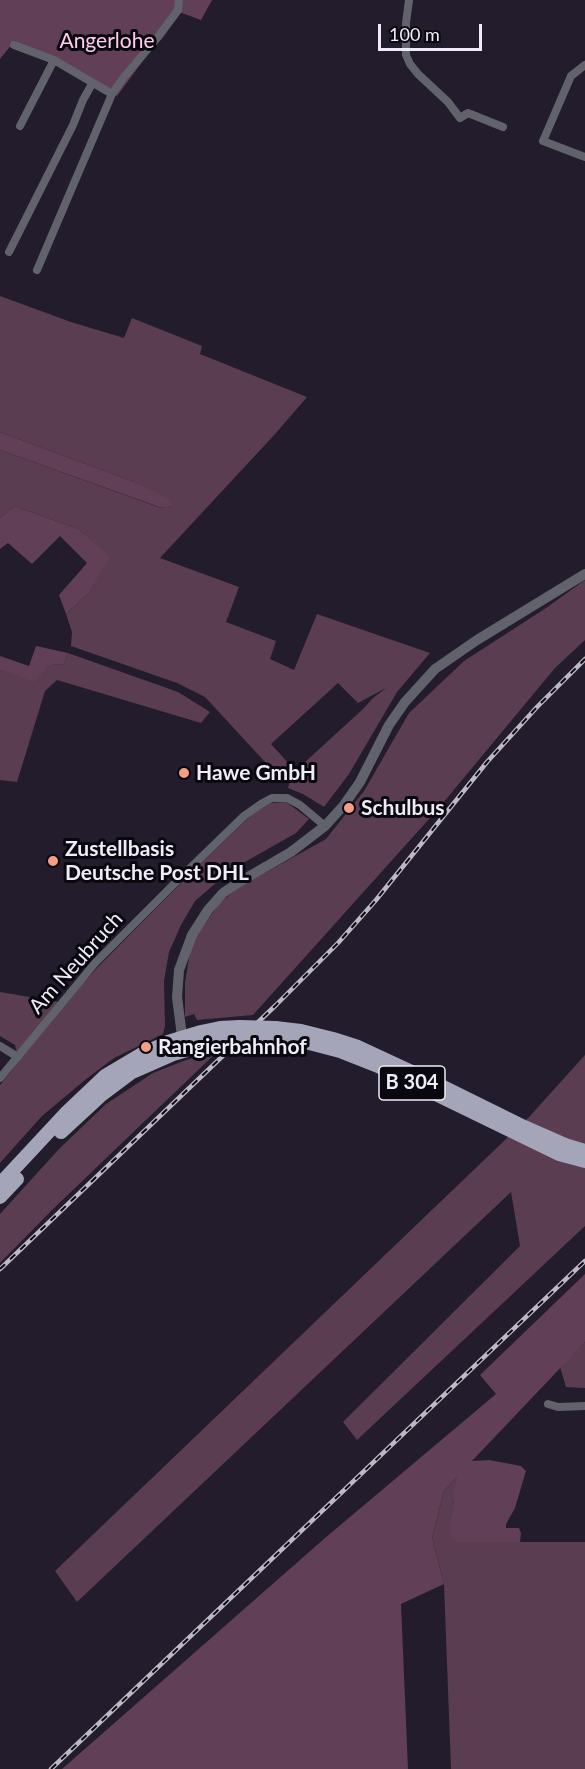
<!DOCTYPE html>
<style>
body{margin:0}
#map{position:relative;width:585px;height:1769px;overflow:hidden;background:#221c2d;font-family:Lato,sans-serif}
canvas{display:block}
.scale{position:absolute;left:378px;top:24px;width:104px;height:27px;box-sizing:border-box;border:3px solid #efebf7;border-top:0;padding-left:8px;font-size:18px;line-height:21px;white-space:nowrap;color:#efebf7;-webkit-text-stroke:4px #0a080f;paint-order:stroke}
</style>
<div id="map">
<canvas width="585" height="1769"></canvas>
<div class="scale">100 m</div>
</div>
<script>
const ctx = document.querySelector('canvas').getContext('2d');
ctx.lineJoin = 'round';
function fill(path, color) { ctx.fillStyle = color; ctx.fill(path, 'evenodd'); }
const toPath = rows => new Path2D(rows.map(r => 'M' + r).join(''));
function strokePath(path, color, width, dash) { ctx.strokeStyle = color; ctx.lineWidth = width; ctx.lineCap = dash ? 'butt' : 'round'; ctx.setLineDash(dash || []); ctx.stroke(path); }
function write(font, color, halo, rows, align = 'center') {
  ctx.font = font + ' Lato,sans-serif'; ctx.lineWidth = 6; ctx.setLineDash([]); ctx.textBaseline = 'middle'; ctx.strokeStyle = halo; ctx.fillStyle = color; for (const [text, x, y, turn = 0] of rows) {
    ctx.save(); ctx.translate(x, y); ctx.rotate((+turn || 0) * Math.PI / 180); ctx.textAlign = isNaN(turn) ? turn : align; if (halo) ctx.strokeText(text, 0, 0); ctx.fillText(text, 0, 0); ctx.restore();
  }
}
const green = toPath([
 [0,296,71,322,124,338,132,318,202,346,200,354,307,397,276,433,160,558,239,587,226,622,276,641,270,659,294,670,317,614,430,653,397,692,349,774,324,807,303,794,288,788,292,774,363,709,373,698,386,688,358,703,338,683,271,744,290,765,277,775,205,697,177,683,71,646,72,632,66,614,90,592,109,557,79,529,14,506,0,518,0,450,161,508,171,506,132,481,0,432],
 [585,580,585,640,555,668,438,809,253,1015,197,1020,194,1014,185,1017,185,983,190,952,196,937,219,904,236,889,326,839,364,791,409,713,464,661,546,608],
 [68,653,178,692,210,712,201,723,57,680,45,691,17,782,0,780,0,670,34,681,51,665,64,664],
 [286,802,309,819,296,833,231,870,195,901,181,925,169,952,164,981,165,1026,163,1034,114,1058,85,1080,42,1116,0,1163,0,1085,19,1061,15,1045,0,1036,0,992,65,1003,98,967,186,878,247,819,262,807,272,803],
 [218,1051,52,1210,0,1263,0,1214,59,1149,106,1104,153,1073,186,1060],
 [585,1055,585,1226,357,1440,343,1422,520,1246,511,1192,77,1602,55,1571,530,1116],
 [585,1342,585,1388,566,1387,560,1367],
 [458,1476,454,1488,454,1500,450,1524,456,1542,585,1542,585,1769,451,1769,444,1584,432,1538,444,1491]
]);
const forest = toPath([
 [0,0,212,0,201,20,179,12,117,96,66,63,13,43,0,59],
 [0,432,132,481,169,499,172,506,162,508,0,450],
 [14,506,79,529,110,557,90,592,66,614,59,595,87,563,60,536,32,564,8,543,0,549,0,518],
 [36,646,68,653,64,664,51,665,34,682,0,670,0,656,29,666],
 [585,1274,585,1342,472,1461,489,1460,521,1466,526,1471,515,1508,506,1524,506,1528,519,1528,521,1533,520,1542,456,1542,450,1536,449,1527,454,1500,454,1488,457,1477,444,1491,432,1538,444,1584,401,1604,408,1769,62,1769,325,1538,496,1394,480,1375]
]);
const minor = toPath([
 [409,0,406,23,406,55,410,64,418,74,448,102,460,118,468,113,503,127],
 [14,45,54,60,112,94],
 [585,65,571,76,543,141,585,157],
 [20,126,54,60],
 [9,252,73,125,83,100,92,84],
 [37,270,112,94,124,77,158,37,178,10,179,0],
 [0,1046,18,1057],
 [0,1078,95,963,183,875,244,816,261,804,272,798,287,798,300,805,325,826],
 [548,1404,558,1407,585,1406]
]);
const tertiary = toPath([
 [183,1044,177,997,179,970,192,935,208,910,223,893,236,884,291,852,325,826,344,805,360,782,389,725,405,702,435,669,477,640,585,574]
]);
const primary = toPath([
 [275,1028,301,1031,333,1039,358,1047,427,1079,524,1127,565,1145,585,1151],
 [61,1132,100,1096,132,1072,173,1054,211,1043,230,1041],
 [0,1184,67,1112,105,1076,142,1054,168,1042,201,1032,220,1028,240,1027],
 [0,1197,17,1179]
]);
const rail = toPath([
 [0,1269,276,1005,338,943,376,900,487,762,537,707,585,659],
 [51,1769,585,1261]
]);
const primaryBridge = toPath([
 [240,1027,275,1028],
 [230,1041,260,1038,298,1040,340,1051,378,1066,559,1154,585,1161]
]);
const markers = [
 [184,773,6,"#f49e86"],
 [349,808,6,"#f49e86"],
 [53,861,6,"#f49e86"],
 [146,1047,6,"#f49e86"]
];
const shields = [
 [412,1083,66]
];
const shieldNames = [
 ["B 304",412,1083]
];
const parkNames = [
 ["Angerlohe",107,41]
];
const poiNames = [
 ["Hawe GmbH",196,773],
 ["Schulbus",361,808],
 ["Zustellbasis",65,849],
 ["Deutsche Post DHL",65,873],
 ["Rangierbahnhof",158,1047]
];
const streetNames = [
 ["Am Neubruch",76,963,-48]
];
fill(green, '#5a3d50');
fill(forest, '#613f56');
strokePath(minor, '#61626c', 8);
strokePath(tertiary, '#61626c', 10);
strokePath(primary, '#a4a5b9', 14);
strokePath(rail, '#bcb8c5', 4.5);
strokePath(rail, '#0a080f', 2, [7]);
strokePath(primaryBridge, '#a4a5b9', 14);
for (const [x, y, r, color] of markers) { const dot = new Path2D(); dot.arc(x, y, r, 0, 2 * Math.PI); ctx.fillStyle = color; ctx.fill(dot); strokePath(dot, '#0a080f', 2); }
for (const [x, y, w] of shields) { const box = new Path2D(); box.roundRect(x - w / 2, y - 17, w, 34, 4.5); ctx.fillStyle = '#0a080f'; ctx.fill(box); strokePath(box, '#efebf7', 1.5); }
write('bold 20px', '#efebf7', null, shieldNames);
write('21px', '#ffcced', '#0a080f', parkNames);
write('bold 21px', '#efebf7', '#0a080f', poiNames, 'left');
write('21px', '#efebf7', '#0a080f', streetNames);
</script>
